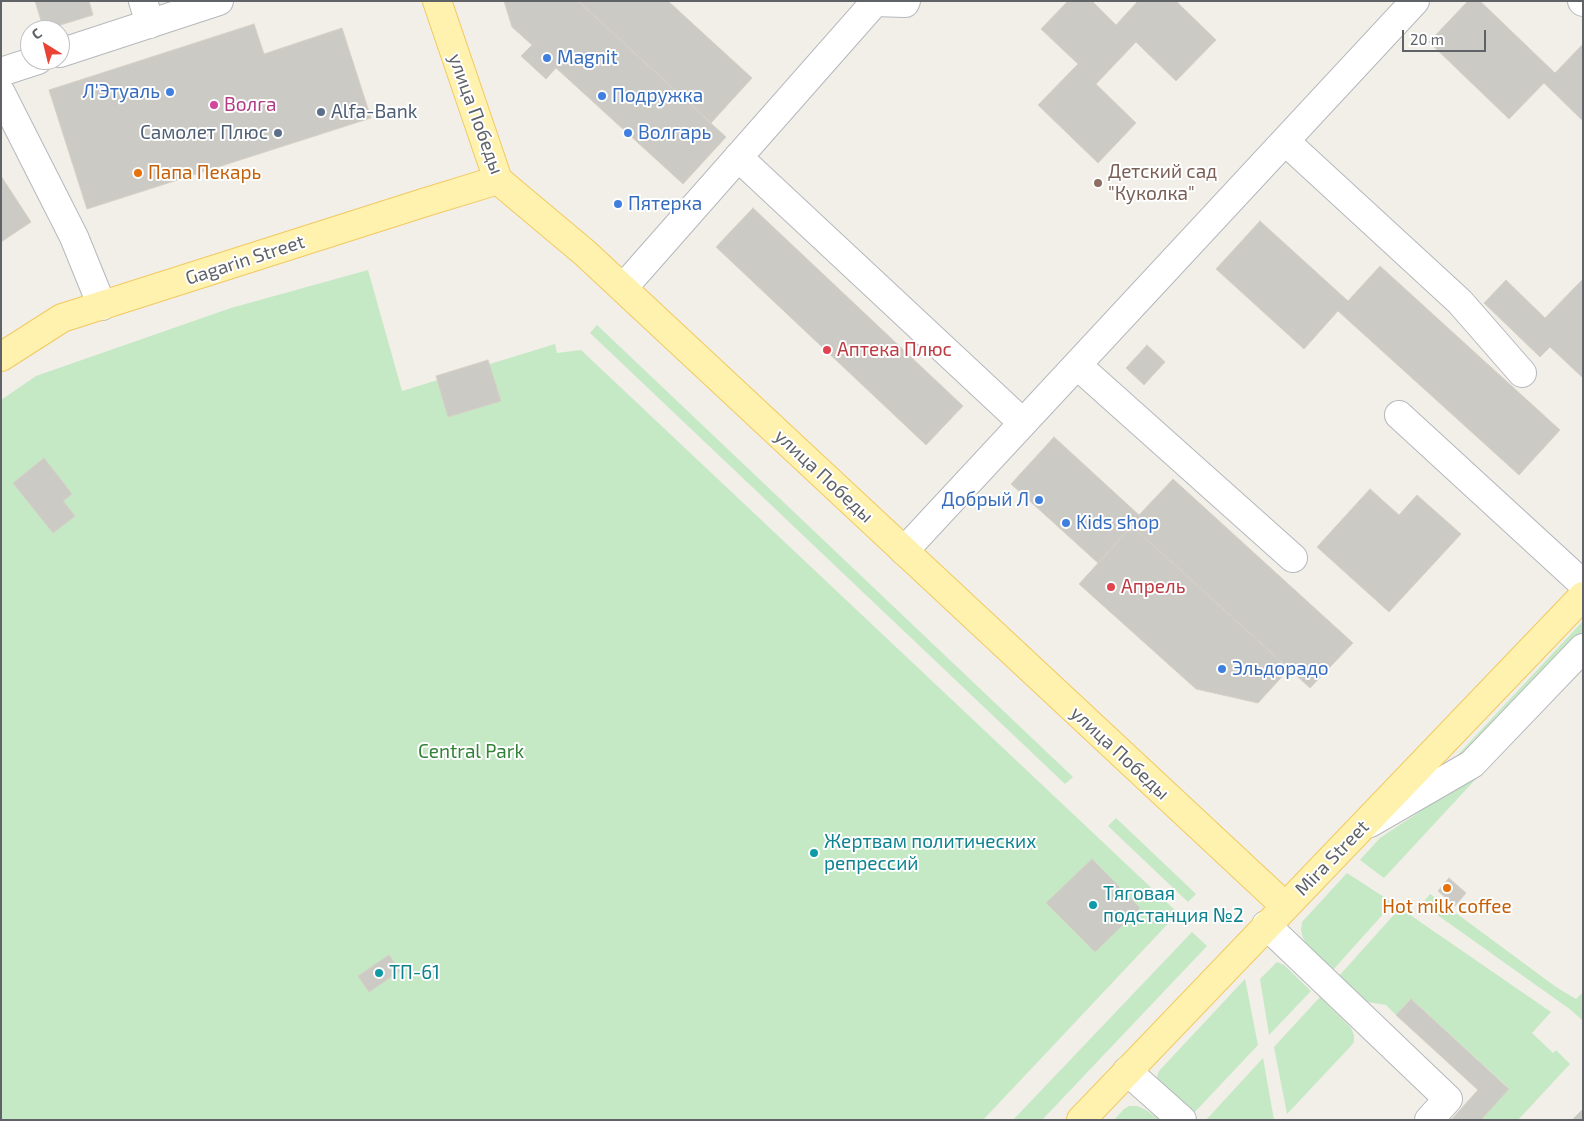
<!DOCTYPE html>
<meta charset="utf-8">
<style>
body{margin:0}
#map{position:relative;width:1584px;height:1121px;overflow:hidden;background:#f1efe8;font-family:"Exo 2",sans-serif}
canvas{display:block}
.frame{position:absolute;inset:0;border:2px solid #5f6368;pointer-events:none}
.north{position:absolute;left:20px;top:20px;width:50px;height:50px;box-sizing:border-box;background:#fff;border:1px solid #bfc1c3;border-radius:50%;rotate:324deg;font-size:14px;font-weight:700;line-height:20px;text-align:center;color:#5f6368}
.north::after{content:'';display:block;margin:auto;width:18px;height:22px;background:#ea4335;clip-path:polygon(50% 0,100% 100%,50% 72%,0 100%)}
.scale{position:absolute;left:1402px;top:30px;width:84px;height:22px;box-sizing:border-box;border:2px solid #5f6368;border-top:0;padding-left:6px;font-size:15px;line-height:18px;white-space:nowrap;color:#5f6368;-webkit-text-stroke:4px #fff;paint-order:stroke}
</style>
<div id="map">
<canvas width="1584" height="1121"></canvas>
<div class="frame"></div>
<div class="north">С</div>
<div class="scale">20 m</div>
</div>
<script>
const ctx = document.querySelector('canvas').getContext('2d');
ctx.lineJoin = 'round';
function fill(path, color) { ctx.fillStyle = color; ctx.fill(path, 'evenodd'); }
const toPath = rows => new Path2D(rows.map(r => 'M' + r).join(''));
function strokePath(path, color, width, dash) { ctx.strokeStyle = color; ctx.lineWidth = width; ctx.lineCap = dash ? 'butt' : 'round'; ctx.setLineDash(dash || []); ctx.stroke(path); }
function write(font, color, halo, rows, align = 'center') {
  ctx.font = font + ' "Exo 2",sans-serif'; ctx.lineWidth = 4; ctx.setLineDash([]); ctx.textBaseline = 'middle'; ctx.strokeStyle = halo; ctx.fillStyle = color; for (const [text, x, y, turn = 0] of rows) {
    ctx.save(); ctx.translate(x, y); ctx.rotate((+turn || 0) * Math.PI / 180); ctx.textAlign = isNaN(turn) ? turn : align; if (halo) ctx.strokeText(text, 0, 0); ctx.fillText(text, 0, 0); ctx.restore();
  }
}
const green = toPath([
 [368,270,402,391,555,344,557,353,581,350,1178,913,983,1120,1,1120,1,400,36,376,231,308],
 [597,325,1073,777,1065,784,590,333],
 [1583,621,1583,633,1476,748,1453,760],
 [1487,767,1384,878,1360,860,1380,838],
 [1116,818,1196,894,1188,902,1108,826],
 [1347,873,1393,903,1333,970,1308,946,1303,938,1301,930,1302,922],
 [1430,894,1556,987,1576,999,1583,992,1583,1021,1571,1010,1422,904],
 [1400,908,1551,1012,1532,1033,1553,1053,1556,1050,1570,1064,1518,1120,1481,1120,1509,1088,1411,999,1396,1015,1386,1005,1368,1002,1339,976],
 [1192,932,1207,946,1042,1120,1013,1120],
 [1277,962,1284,965,1311,991,1269,1035,1260,979],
 [1245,979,1258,1045,1191,1116,1157,1081,1157,1076,1159,1071],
 [1320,997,1351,1028,1354,1035,1354,1042,1350,1047,1287,1114,1274,1047],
 [1263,1058,1274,1120,1206,1120],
 [1129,1106,1137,1106,1146,1110,1160,1120,1114,1120,1124,1109]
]);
const building = toPath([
 [35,1,89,1,93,15,44,30,35,1],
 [504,1,578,1,726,137,683,184,556,68,546,79,521,56,532,45,512,27,504,1],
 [578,1,668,1,752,78,711,123,578,1],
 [1068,1,1092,1,1116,25,1138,1,1176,1,1216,40,1176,81,1136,42,1096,84,1136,123,1098,163,1038,105,1078,64,1041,29,1068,1],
 [1468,1,1480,1,1555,73,1583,44,1583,121,1544,83,1509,119,1429,42,1468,1],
 [254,24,264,54,342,28,371,118,87,209,49,90,254,24],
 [1,176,31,222,1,242,1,176],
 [753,208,963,406,926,445,716,247,753,208],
 [1260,221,1348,301,1380,266,1560,430,1519,475,1338,311,1304,349,1216,269,1260,221],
 [1583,279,1583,378,1550,347,1540,357,1484,303,1506,280,1545,318,1583,279],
 [1147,345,1165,362,1144,385,1126,368,1147,345],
 [488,360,501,401,448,417,436,376,488,360],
 [1054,437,1139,515,1173,479,1353,643,1310,688,1132,526,1098,563,1011,484,1054,437],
 [44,458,72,494,63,501,75,516,53,533,13,483,44,458],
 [1370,489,1399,515,1417,495,1461,534,1389,612,1317,547,1370,489],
 [1132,526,1289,669,1258,703,1196,689,1079,584,1132,526],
 [1092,859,1140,908,1095,952,1046,903,1092,859],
 [1449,878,1466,893,1455,906,1438,891,1449,878],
 [389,955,400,971,369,992,358,976,389,955],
 [1411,999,1509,1089,1481,1120,1451,1120,1478,1090,1396,1015,1411,999],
 [1583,1109,1583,1120,1572,1120,1583,1109]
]);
const minor = toPath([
 [143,1,150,24],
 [1582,1,1583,2],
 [60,53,219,1],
 [1,72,38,60],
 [1,93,74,237,102,306],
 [1285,141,1460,302,1522,373],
 [738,157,1023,423],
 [623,288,875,2,905,3,906,1],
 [1077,365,1293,558],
 [1399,415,1583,584],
 [904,551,1415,1],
 [1370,823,1472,764,1583,648],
 [1266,925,1448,1099,1429,1120],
 [1127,1071,1182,1120]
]);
const major = toPath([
 [437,1,498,180,585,253,1285,906],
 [1,357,62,318,426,202,498,180],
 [1081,1120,1583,596]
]);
const markers = [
 [547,58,5,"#3f7fe0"],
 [170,92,5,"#3f7fe0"],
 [602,96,5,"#3f7fe0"],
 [214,105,5,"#d1479c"],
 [321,112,5,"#5c6f8a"],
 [278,133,5,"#5c6f8a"],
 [628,133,5,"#3f7fe0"],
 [138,173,5,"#e8710a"],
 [1098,183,5,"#8d6e63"],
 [618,204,5,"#3f7fe0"],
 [827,350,5,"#e0444e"],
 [1039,500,5,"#3f7fe0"],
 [1066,523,5,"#3f7fe0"],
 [1111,587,5,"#e0444e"],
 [1222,669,5,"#3f7fe0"],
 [814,853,5,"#0f9aa8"],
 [1447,888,5,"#e8710a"],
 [1093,905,5,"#0f9aa8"],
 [379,973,5,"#0f9aa8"]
];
const shopNames = [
 ["Magnit",557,58],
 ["Л'Этуаль",160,92,"right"],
 ["Подружка",612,96],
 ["Волгарь",638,133],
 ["Пятерка",628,204],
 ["Добрый Л",1029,500,"right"],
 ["Kids shop",1076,523],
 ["Эльдорадо",1232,669]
];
const hotelNames = [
 ["Волга",224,105]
];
const serviceNames = [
 ["Alfa-Bank",331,112],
 ["Самолет Плюс",268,133,"right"]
];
const streetNames = [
 ["улица Победы",476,114,70],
 ["Gagarin Street",245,260,-18],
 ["улица Победы",824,476,43],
 ["улица Победы",1120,753,43],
 ["Mira Street",1332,858,-46]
];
const educationNames = [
 ["Детский сад",1108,172],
 ["\"Куколка\"",1108,194]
];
const foodNames = [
 ["Папа Пекарь",148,173],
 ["Hot milk coffee",1447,907,"center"]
];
const healthNames = [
 ["Аптека Плюс",837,350],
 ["Апрель",1121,587]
];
const parkNames = [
 ["Central Park",471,752]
];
const cultureNames = [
 ["Жертвам политических",824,842],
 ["репрессий",824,864],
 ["Тяговая",1103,894],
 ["подстанция №2",1103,916],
 ["ТП-61",389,973]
];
fill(green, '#c5e8c5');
fill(building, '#cccac5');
strokePath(building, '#d6d1c6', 1);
strokePath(minor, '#b5b8bc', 30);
strokePath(major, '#f2c960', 30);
strokePath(minor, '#fff', 28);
strokePath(major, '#fff2af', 28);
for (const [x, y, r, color] of markers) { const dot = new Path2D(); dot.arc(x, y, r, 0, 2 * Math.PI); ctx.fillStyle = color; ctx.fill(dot); strokePath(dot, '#fff', 2); }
write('19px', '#366cbe', '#fff', shopNames, 'left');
write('19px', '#b23c85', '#fff', hotelNames, 'left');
write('19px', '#4e5e75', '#fff', serviceNames, 'left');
write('19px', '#5f6368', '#fff', streetNames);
write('19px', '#785e54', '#fff', educationNames, 'left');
write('19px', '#c56008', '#fff', foodNames, 'left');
write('19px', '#be3a42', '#fff', healthNames, 'left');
write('19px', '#348238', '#fff', parkNames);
write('19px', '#0d838f', '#fff', cultureNames, 'left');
</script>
